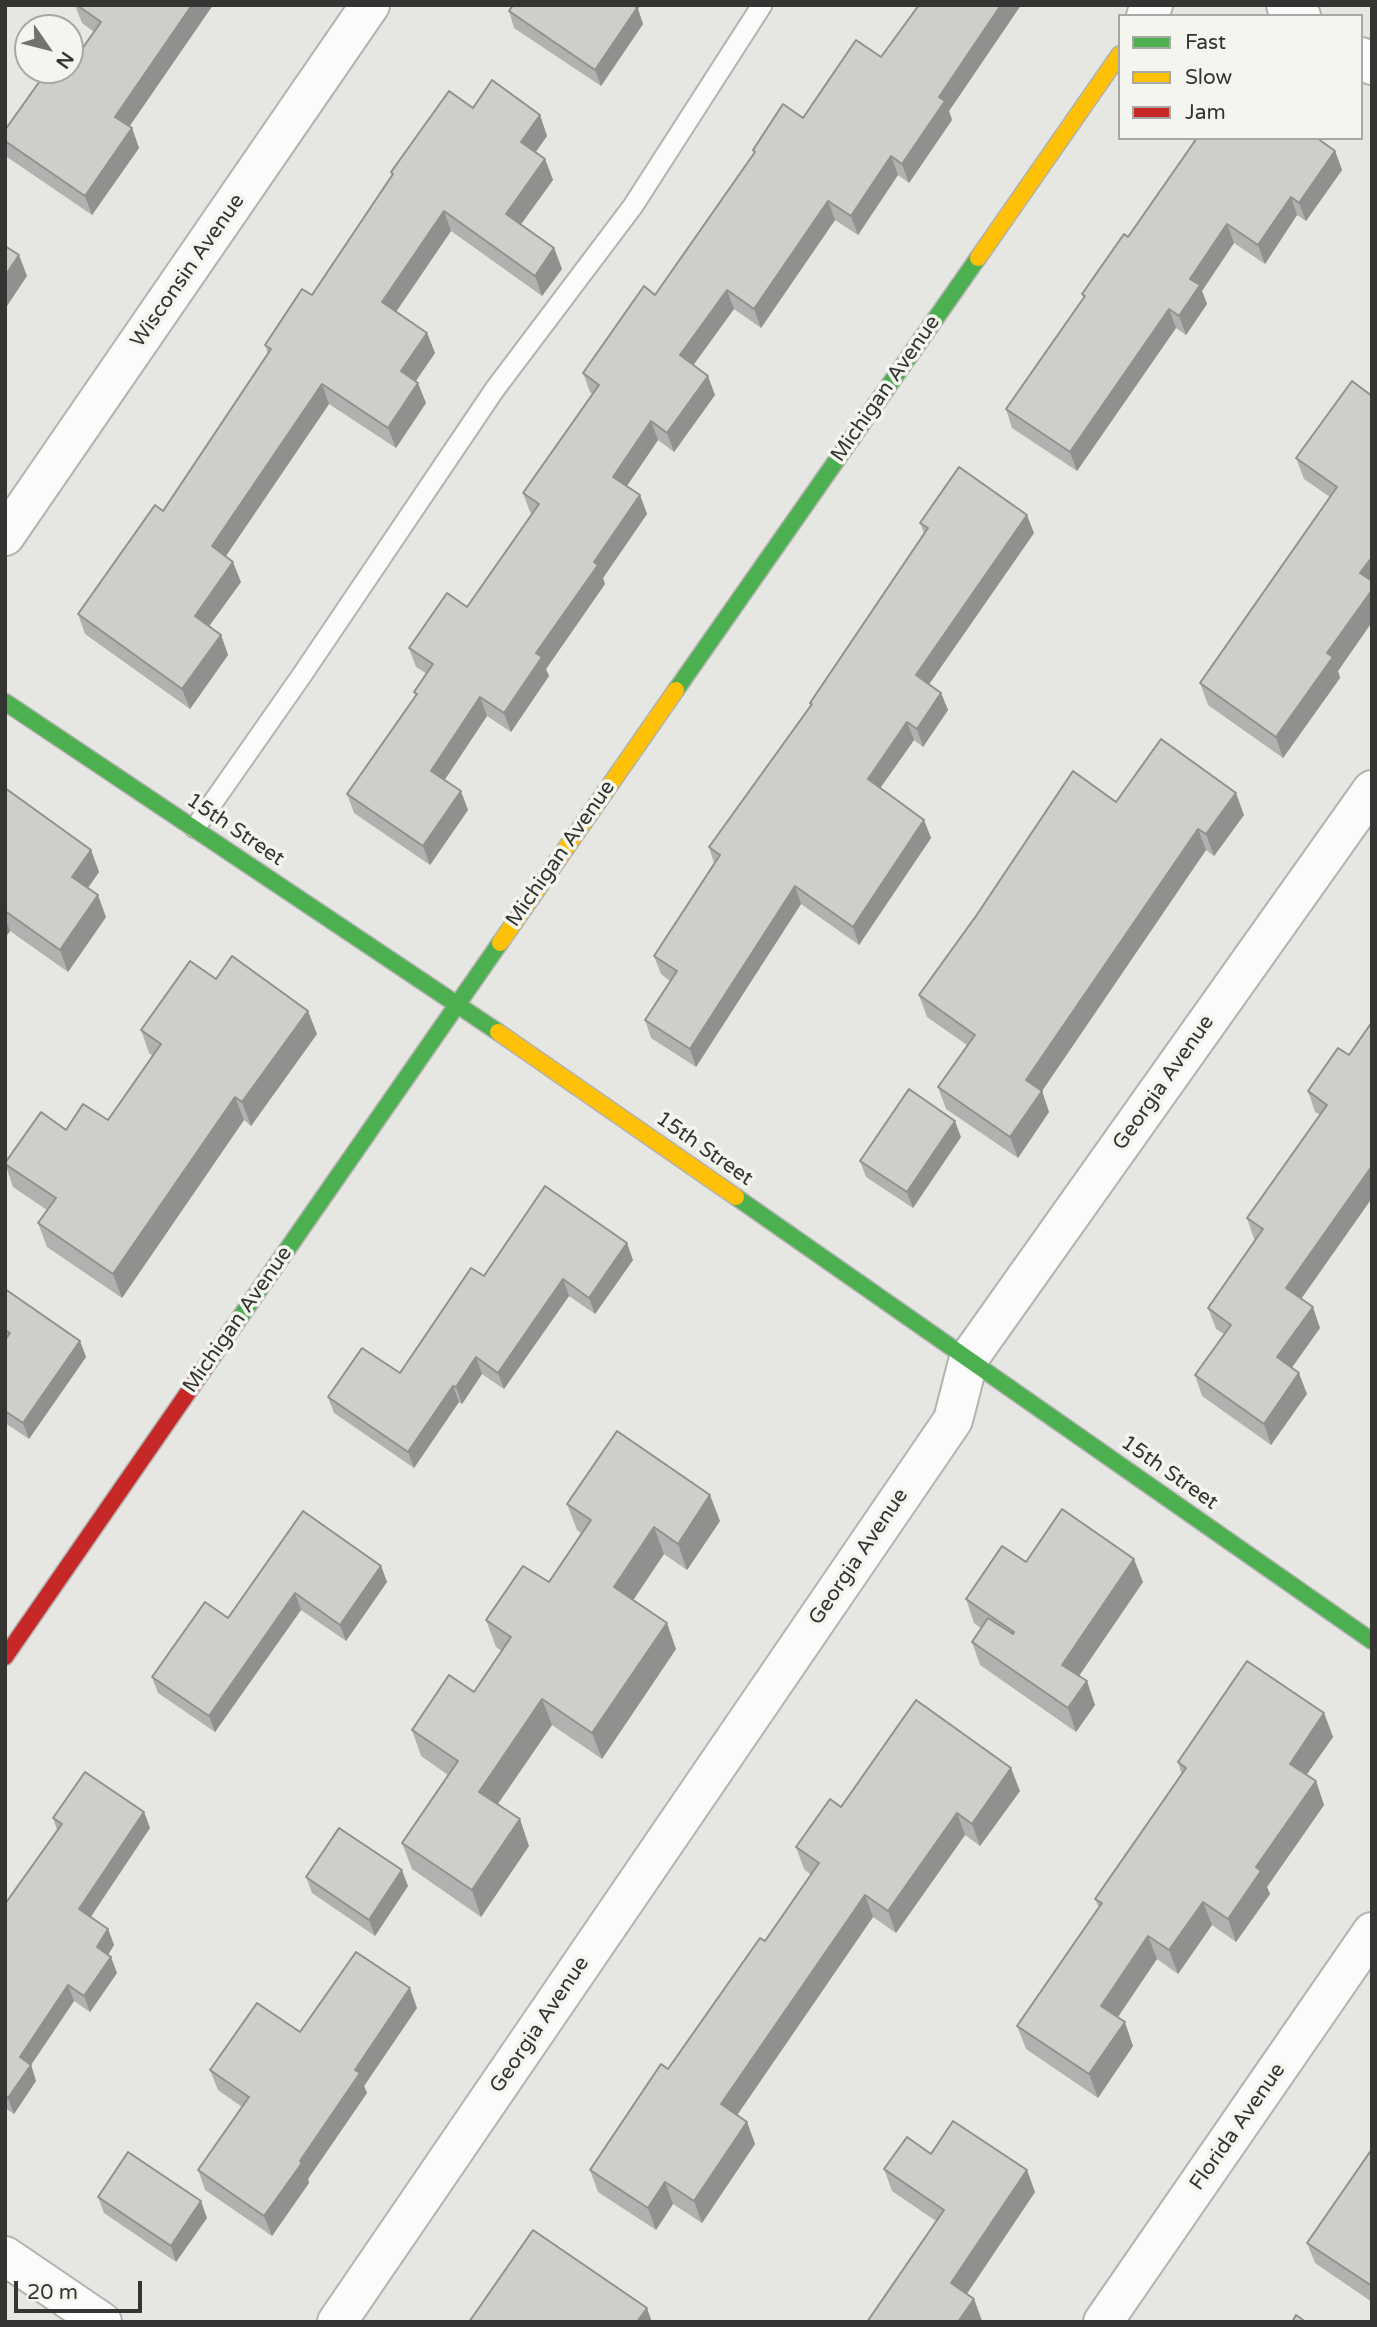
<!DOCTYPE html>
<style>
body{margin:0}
#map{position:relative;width:1377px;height:2327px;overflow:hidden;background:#e6e6e2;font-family:"Varela Round",sans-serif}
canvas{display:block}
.frame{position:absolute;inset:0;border:7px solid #343532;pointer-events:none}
.legend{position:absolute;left:1118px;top:14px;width:245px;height:126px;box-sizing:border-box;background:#f4f5ee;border:2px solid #a7a8a3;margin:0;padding:9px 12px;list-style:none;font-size:21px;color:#343532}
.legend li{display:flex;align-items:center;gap:14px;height:35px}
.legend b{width:35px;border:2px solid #a7a8a3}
.north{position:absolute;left:14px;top:14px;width:70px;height:70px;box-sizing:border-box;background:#f4f5ee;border:2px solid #a7a8a3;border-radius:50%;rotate:125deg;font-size:19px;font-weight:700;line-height:28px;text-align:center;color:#343532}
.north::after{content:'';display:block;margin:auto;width:24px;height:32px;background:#727370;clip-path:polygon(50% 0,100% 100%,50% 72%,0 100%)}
.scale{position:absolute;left:14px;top:2281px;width:128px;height:32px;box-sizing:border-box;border:4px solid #343532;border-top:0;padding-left:9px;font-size:21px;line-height:24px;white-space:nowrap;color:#343532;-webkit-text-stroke:5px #f4f5ee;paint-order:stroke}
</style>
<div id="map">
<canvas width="1377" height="2327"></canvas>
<div class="frame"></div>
<ul class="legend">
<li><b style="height:9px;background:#4caf50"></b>Fast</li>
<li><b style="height:9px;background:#ffc107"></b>Slow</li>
<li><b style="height:9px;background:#c62828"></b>Jam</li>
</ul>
<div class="north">N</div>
<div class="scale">20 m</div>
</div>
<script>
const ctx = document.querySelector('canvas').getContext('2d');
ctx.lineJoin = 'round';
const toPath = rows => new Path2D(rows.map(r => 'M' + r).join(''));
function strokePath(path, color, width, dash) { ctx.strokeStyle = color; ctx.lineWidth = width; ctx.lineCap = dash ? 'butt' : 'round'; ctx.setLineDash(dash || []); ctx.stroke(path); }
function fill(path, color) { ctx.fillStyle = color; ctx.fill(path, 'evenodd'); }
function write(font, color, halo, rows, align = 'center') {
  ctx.font = font + ' "Varela Round",sans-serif'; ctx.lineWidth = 7; ctx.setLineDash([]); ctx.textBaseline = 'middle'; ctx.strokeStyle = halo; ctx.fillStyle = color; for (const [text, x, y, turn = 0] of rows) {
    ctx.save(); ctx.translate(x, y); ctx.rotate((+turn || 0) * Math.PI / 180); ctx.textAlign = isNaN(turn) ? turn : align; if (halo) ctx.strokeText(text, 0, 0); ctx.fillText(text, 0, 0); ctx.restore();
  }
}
const lane = toPath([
 [195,828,302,675,495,389,633,206,762,5]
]);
const street = toPath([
 [1286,5,1301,16],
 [1146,16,1153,5],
 [1361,57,1372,65],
 [5,536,370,5],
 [5,2256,102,2322],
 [337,2322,953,1420,969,1358,1372,790],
 [1103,2322,1372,1932]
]);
const fast = toPath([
 [676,690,978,258],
 [5,702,498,1032],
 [736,1197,1372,1641],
 [207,1365,500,943]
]);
const slow = toPath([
 [978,258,1120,54],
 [500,943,676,690],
 [498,1032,736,1197]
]);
const jam = toPath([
 [5,1657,207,1365]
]);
const wall = toPath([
 [75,5,213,5,129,127,132,128,139,148,92,215,7,157,5,152,5,130,60,79,94,32,82,23],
 [513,5,640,5,638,9,643,24,601,86,514,28,509,11],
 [919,5,1021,5,949,111,952,120,909,183,898,175,858,235,835,220,761,328,734,309,693,365,715,395,674,452,658,440,627,486,640,495,647,514,603,578,605,584,546,669,549,676,511,732,487,716,444,780,468,810,430,865,354,813,347,794,416,696,414,692,427,674,416,667,409,648,467,607,532,514,530,512,523,493,592,394,590,392,583,373,655,295,754,153,753,150,803,118,881,57],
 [473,108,540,115,547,136,535,153,545,159,553,180,521,224,554,248,562,269,542,296,451,231,396,312,427,333,435,353,416,381,426,403,396,448,329,404,226,556,241,582,209,626,221,635,228,655,190,709,85,634,78,614,163,511,268,354,265,345,312,295,392,176,391,172],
 [1191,138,1317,138,1335,151,1342,170,1306,221,1297,215,1265,264,1234,243,1202,291,1207,304,1186,335,1176,328,1077,471,1012,428,1006,409,1084,298,1082,294,1128,237,1194,142],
 [1372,396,1372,622,1338,671,1340,678,1283,758,1208,705,1200,683,1330,497,1304,479,1296,458],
 [920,523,1034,533,929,684,941,693,948,710,923,747,914,740,880,788,924,820,931,838,859,945,801,904,696,1067,651,1038,645,1020,670,981,661,974,654,956,714,863,709,847,811,705,810,703,924,533],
 [5,788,91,850,99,872,88,888,106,917,68,972,10,931,5,938],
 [1116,802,1244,815,1214,856,1206,850,1042,1091,1049,1112,1018,1158,946,1109,938,1087,967,1045,927,1017,919,995],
 [216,979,317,1034,251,1126,244,1120,122,1298,47,1247,38,1223,47,1210,13,1187,5,1163,66,1130,108,1120,153,1056,149,1053,141,1030],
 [1349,1055,1372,1198,1301,1299,1320,1328,1292,1368,1307,1394,1271,1445,1202,1396,1195,1375,1224,1334,1216,1329,1208,1308,1256,1240,1254,1239,1247,1218,1320,1115,1315,1112,1308,1091],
 [961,1137,913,1208,866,1177,860,1161],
 [633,1260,595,1314,569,1296,504,1389,482,1374,462,1404,459,1402,414,1468,334,1413,328,1397,400,1373,484,1276],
 [5,1289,80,1341,86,1357,29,1439,5,1423],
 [567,1504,720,1521,687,1570,664,1554,633,1600,676,1649,602,1759,552,1725,498,1804,529,1846,481,1917,412,1869,402,1843,448,1775,421,1756,412,1730,474,1692,502,1651,496,1647,486,1620,549,1582,581,1533,577,1530],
 [303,1511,381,1566,387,1582,346,1641,301,1610,215,1732,158,1693,152,1677,228,1618],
 [1026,1562,1143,1582,1079,1676,1095,1705,1076,1732,980,1665,972,1642,981,1628,974,1623,966,1599],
 [1324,1713,1333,1737,1306,1775,1316,1781,1324,1805,1267,1887,1270,1894,1236,1942,1212,1925,1178,1974,1157,1959,1118,2017,1133,2046,1098,2098,1026,2049,1017,2026,1099,1908,1095,1899,1182,1775,1178,1762],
 [1020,1791,980,1846,965,1835,896,1933,873,1917,737,2115,747,2122,755,2144,702,2223,673,2204,656,2230,598,2192,590,2170,668,2069,765,1941,811,1875,804,1869,796,1847,841,1807],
 [144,1812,150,1828,91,1917,108,1929,114,1945,108,1955,117,1973,90,2012,74,2001,31,2065,36,2081,14,2114,5,2108,5,1904,57,1830,53,1818],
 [306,1877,408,1886,375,1936,312,1893],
 [417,2008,364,2086,367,2093,308,2179,309,2183,272,2236,205,2190,198,2170,242,2107,218,2090,210,2070,300,2032],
 [1372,2149,1372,2302,1315,2263,1307,2243],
 [931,2154,1035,2192,967,2294,974,2299,982,2321,867,2322,936,2221,892,2191,884,2169],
 [98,2197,207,2218,176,2262,104,2213]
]);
const shadedWall = toPath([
 [192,5,213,5,122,137,115,117],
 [628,5,640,5,638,9,643,24,601,86,595,70],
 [1001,5,1021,5,949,111,952,120,909,183,902,164,939,97],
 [540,115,547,136,528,163,521,142],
 [132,128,139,148,92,215,85,196],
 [1335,151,1342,170,1306,221,1299,203],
 [891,156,898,175,858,235,851,216],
 [545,159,553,180,514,234,506,214],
 [1291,197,1297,215,1265,264,1258,245],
 [828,201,835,220,761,328,754,309],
 [444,211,451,231,389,322,382,302],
 [1227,224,1234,243,1202,291,1207,304,1186,335,1179,316,1190,279],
 [554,248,562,269,542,296,535,276],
 [19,255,27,276,5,309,5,276],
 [727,290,734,309,687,374,680,355],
 [1169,309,1176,328,1077,471,1070,452],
 [427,333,435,353,408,392,401,371],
 [708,376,715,395,674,452,667,433],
 [418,383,426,403,396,448,388,428],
 [322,384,329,404,219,566,212,546],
 [651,421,658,440,620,496,613,477],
 [640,495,647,514,603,578,605,584,546,669,549,676,511,732,504,713,536,653,594,562],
 [1027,515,1034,533,923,693,916,675],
 [1372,557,1372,589,1360,573],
 [233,562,241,582,202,636,195,616],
 [1372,590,1372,622,1338,671,1340,678,1283,758,1276,737,1327,653],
 [221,635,228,655,190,709,182,689],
 [941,693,948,710,923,747,917,729],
 [480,697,487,716,438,790,431,771],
 [907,722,914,740,874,797,868,779],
 [461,791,468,810,430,865,423,846],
 [1236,793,1244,815,1214,856,1206,834],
 [924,820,931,838,859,945,853,927],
 [1198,829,1206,850,1042,1091,1049,1112,1018,1158,1010,1137,1026,1080],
 [91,850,99,872,80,899,72,877],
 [795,886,801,904,696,1067,690,1049],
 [98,895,106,917,68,972,60,950],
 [5,918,10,931,5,938],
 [308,1011,317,1034,251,1126,242,1102],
 [235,1097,244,1120,122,1298,113,1274],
 [955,1121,961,1137,913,1208,907,1192],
 [1372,1166,1372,1198,1294,1309,1286,1288],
 [627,1243,633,1260,595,1314,589,1298],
 [563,1279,569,1296,504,1389,498,1373],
 [1313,1307,1320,1328,1284,1378,1277,1357],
 [80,1341,86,1357,29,1439,23,1423],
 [476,1357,482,1374,462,1404,456,1387],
 [1299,1373,1307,1394,1271,1445,1264,1424],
 [453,1386,459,1402,414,1468,408,1452],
 [710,1495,720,1521,687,1570,678,1544],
 [654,1527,664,1554,624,1614,614,1587],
 [1134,1559,1143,1582,1070,1689,1062,1665],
 [381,1566,387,1582,346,1641,340,1625],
 [295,1593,301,1610,215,1732,209,1716],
 [667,1623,676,1649,602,1759,592,1733],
 [1087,1681,1095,1705,1076,1732,1068,1708],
 [542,1699,552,1725,488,1818,479,1792],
 [1324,1713,1333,1737,1298,1787,1290,1764],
 [1011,1768,1020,1791,980,1846,972,1824],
 [1316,1781,1324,1805,1267,1887,1270,1894,1236,1942,1228,1919,1256,1867],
 [144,1812,150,1828,85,1925,79,1909],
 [957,1813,965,1835,896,1933,888,1911],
 [520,1819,529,1846,481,1917,472,1890],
 [402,1870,408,1886,375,1936,369,1920],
 [865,1895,873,1917,729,2127,721,2104],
 [1203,1902,1212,1925,1178,1974,1169,1950],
 [108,1929,114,1945,103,1963,97,1947],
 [1148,1936,1157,1959,1109,2030,1101,2006],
 [111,1957,117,1973,90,2012,84,1996],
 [68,1985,74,2001,31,2065,36,2081,14,2114,8,2098,20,2057],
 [410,1988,417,2008,364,2086,367,2093,308,2179,309,2183,272,2236,264,2216,300,2161,355,2070],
 [1125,2022,1133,2046,1098,2098,1089,2074],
 [747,2122,755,2144,702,2223,694,2201],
 [1027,2170,1035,2192,959,2305,951,2283],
 [665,2182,673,2204,656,2230,648,2208],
 [201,2201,207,2218,176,2262,171,2246],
 [974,2299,982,2321,981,2322,958,2322],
 [647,2308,652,2322,637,2322]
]);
const building = toPath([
 [77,5,192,5,115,117,132,128,85,196,5,141,5,130,47,71,60,79,67,70,70,70,70,66,101,22,77,5],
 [513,5,634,5,637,8,595,70,509,11,513,5],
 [919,5,1001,5,939,97,945,101,902,164,891,156,851,216,828,201,754,309,727,290,680,355,708,376,667,433,651,421,613,477,640,495,594,562,598,565,536,653,542,657,504,713,480,697,431,771,461,791,423,846,347,794,417,694,414,692,433,664,409,648,447,593,467,607,539,504,523,493,599,385,583,373,644,286,655,295,755,152,753,150,783,104,803,118,856,40,881,57,919,5],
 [492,80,540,115,521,142,545,159,506,214,554,248,535,276,444,211,382,302,427,333,401,371,418,383,388,428,322,384,212,546,233,562,195,616,221,635,182,689,78,614,155,505,163,511,271,349,265,345,302,289,312,295,393,174,391,172,449,91,473,108,492,80],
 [1197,138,1317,138,1335,151,1299,203,1291,197,1258,245,1227,224,1190,279,1200,285,1179,316,1169,309,1070,452,1006,409,1085,296,1082,294,1124,234,1128,237,1197,138],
 [5,246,19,255,5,276,5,246],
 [1352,381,1372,396,1372,557,1360,573,1372,581,1372,590,1327,653,1333,657,1276,737,1200,683,1337,487,1296,458,1352,381],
 [959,467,1027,515,916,675,941,693,917,729,907,722,868,779,924,820,853,927,795,886,690,1049,645,1020,677,971,654,956,720,855,709,847,812,704,810,703,928,528,920,523,959,467],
 [1161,739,1236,793,1206,834,1198,829,1026,1080,1042,1091,1010,1137,938,1087,975,1035,919,995,976,916,1073,771,1116,802,1161,739],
 [5,788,91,850,72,877,98,895,60,950,5,911,5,788],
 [232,956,308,1011,242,1102,235,1097,113,1274,38,1223,56,1198,5,1164,5,1163,41,1112,66,1130,83,1104,108,1120,161,1044,141,1030,190,961,216,979,232,956],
 [1372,1022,1372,1166,1286,1288,1313,1307,1277,1357,1299,1373,1264,1424,1195,1375,1231,1325,1208,1308,1263,1229,1247,1218,1327,1105,1308,1091,1338,1048,1349,1055,1372,1022],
 [909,1089,955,1121,907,1192,860,1161,909,1089],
 [545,1186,627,1243,589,1298,563,1279,498,1373,476,1357,456,1387,453,1386,408,1452,328,1397,362,1348,400,1373,471,1268,484,1276,545,1186],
 [5,1289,80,1341,23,1423,5,1411,5,1340,10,1333,5,1330,5,1289],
 [617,1431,710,1495,678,1544,654,1527,614,1587,667,1623,592,1733,542,1699,479,1792,520,1819,472,1890,402,1843,458,1761,412,1730,449,1675,474,1692,511,1637,486,1620,523,1566,549,1582,591,1520,567,1504,617,1431],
 [1062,1509,1134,1559,1062,1665,1087,1681,1068,1708,972,1642,988,1618,1013,1634,1014,1632,966,1599,1002,1546,1026,1562,1062,1509],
 [303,1511,381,1566,340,1625,295,1593,209,1716,152,1677,205,1602,228,1618,303,1511],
 [1247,1661,1324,1713,1290,1764,1316,1781,1256,1867,1261,1871,1228,1919,1203,1902,1169,1950,1148,1936,1101,2006,1125,2022,1089,2074,1017,2026,1102,1903,1095,1899,1186,1768,1178,1762,1247,1661],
 [916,1700,1011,1768,972,1824,957,1813,888,1911,865,1895,721,2104,747,2122,694,2201,665,2182,648,2208,590,2170,661,2064,668,2069,760,1938,765,1941,819,1863,796,1847,830,1799,841,1807,916,1700],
 [85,1772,144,1812,79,1909,108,1929,97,1947,111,1957,84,1996,68,1985,20,2057,31,2065,8,2098,5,2096,5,1904,62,1824,53,1818,85,1772],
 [339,1828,402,1870,369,1920,306,1877,339,1828],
 [356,1952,410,1988,355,2070,360,2073,300,2161,302,2163,264,2216,198,2170,249,2097,210,2070,257,2003,300,2032,356,1952],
 [953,2121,1027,2170,951,2283,974,2299,958,2322,867,2322,944,2210,884,2169,907,2137,931,2154,953,2121],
 [1372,2149,1372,2286,1307,2243,1372,2149],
 [128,2152,201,2201,171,2246,98,2197,128,2152],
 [533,2230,647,2308,637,2322,469,2322,533,2230],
 [1296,2315,1306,2322,1292,2322,1296,2315]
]);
const streetNames = [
 ["Wisconsin Avenue",188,271,-55],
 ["Michigan Avenue",886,389,-55],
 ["15th Street",235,830,34],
 ["Michigan Avenue",561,854,-55],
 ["Georgia Avenue",1164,1083,-55],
 ["15th Street",704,1149,35],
 ["Michigan Avenue",238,1320,-55],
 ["15th Street",1169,1473,35],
 ["Georgia Avenue",859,1557,-56],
 ["Georgia Avenue",540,2025,-56],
 ["Florida Avenue",1238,2127,-55]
];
strokePath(lane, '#b2b2af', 23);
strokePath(street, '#b2b2af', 42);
strokePath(fast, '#b2b2af', 19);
strokePath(slow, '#b2b2af', 19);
strokePath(jam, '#b2b2af', 19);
strokePath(lane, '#fbfbfb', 19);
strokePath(street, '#fbfbfb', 38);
strokePath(fast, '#4caf50', 16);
strokePath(slow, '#ffc107', 16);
strokePath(jam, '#c62828', 16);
fill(wall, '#b1b1af');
fill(shadedWall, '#90908e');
fill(building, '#cececb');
strokePath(building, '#90908e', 2);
write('21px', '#343532', '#f4f5ee', streetNames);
</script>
